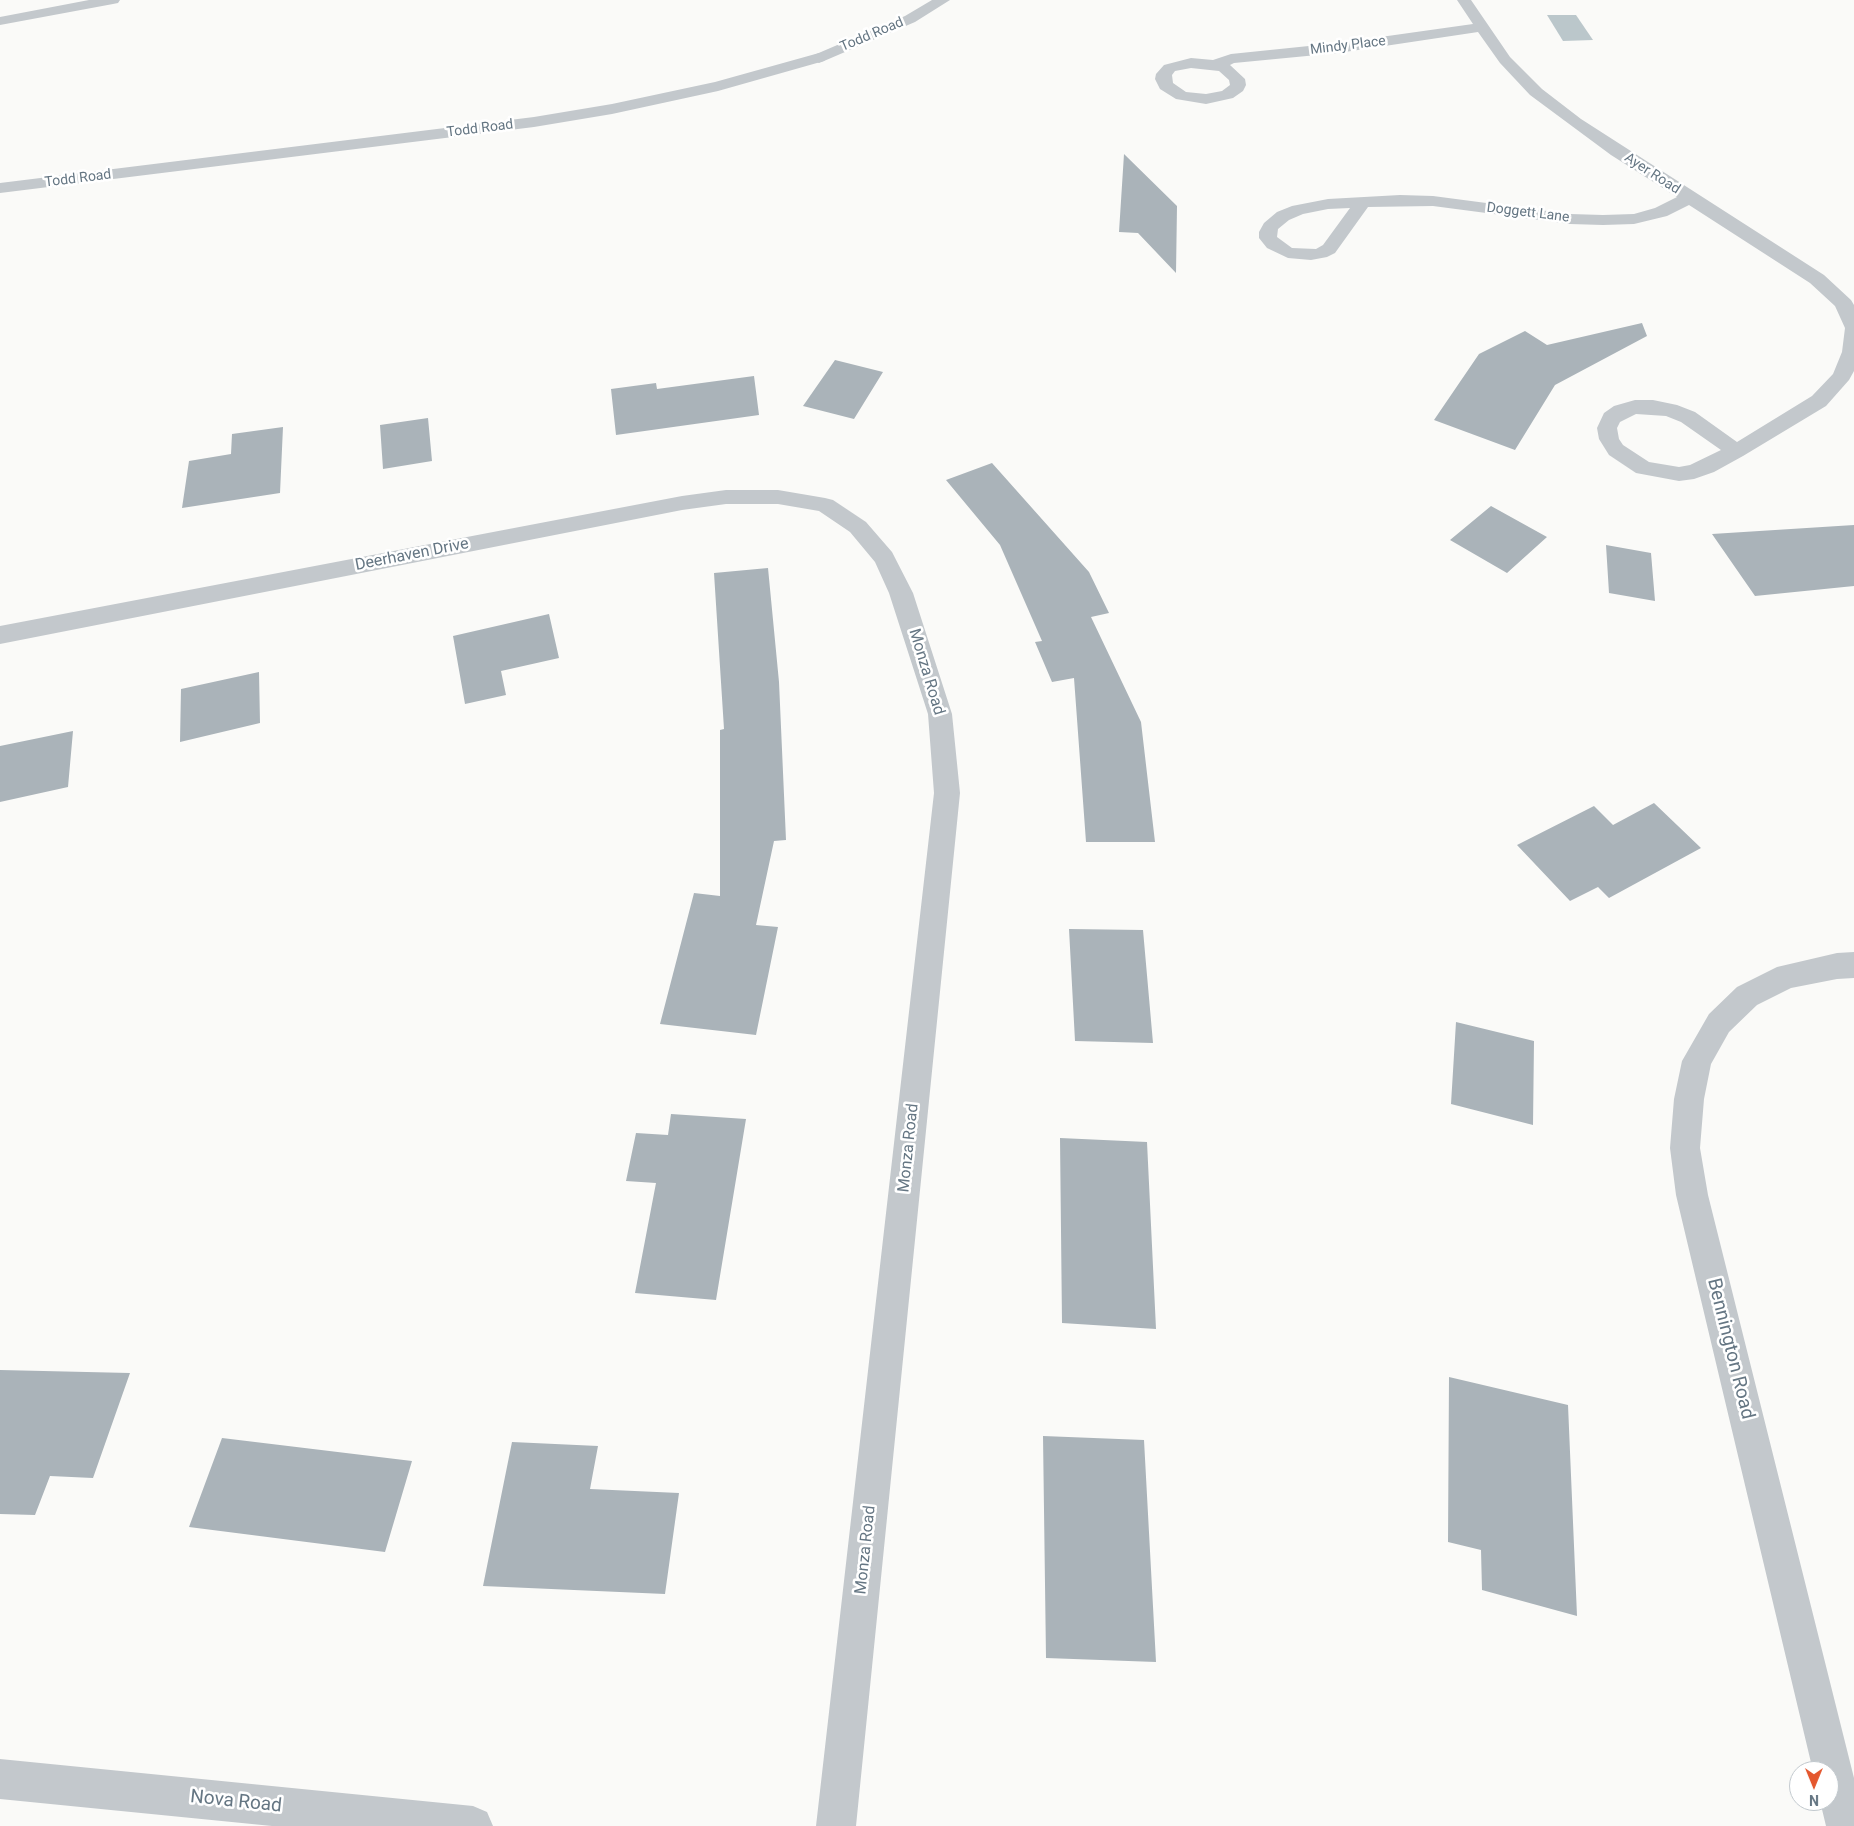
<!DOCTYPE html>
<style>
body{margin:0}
#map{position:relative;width:1854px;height:1826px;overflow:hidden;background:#fafaf8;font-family:Roboto,sans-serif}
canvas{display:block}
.north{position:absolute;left:1789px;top:1761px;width:50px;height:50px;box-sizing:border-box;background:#fff;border:1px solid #c1c8cd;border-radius:50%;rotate:180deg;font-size:14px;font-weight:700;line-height:20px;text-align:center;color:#657683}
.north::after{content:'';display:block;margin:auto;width:18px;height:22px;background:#e4572e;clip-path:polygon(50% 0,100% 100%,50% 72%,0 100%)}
</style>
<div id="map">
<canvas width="1854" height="1826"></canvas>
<div class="north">N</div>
</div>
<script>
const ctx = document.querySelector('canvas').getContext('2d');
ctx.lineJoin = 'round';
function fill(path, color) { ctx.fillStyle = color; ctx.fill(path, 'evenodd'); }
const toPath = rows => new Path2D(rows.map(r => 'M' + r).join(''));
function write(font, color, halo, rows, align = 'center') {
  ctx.font = font + ' Roboto,sans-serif'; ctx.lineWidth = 5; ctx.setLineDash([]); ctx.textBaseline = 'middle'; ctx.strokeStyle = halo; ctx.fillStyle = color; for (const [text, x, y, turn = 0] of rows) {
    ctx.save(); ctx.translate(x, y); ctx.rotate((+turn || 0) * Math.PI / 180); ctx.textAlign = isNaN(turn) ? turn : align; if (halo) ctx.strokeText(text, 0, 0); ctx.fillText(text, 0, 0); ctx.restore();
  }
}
const water = toPath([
 [1547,15,1576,15,1593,40,1563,41]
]);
const building = toPath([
 [1124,154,1177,206,1176,273,1138,233,1119,232],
 [1642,323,1647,336,1555,385,1515,450,1434,420,1479,354,1525,331,1547,345],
 [835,360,883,372,854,419,803,406],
 [754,376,759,415,616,435,611,389,656,383,657,389],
 [428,418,432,461,383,469,380,425],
 [283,427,280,493,182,508,189,461,231,454,232,434],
 [992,463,1089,572,1109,613,1091,617,1141,722,1155,842,1086,842,1074,678,1052,682,1035,642,1042,641,1000,545,946,480],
 [1491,506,1547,537,1507,573,1450,540],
 [1854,525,1854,586,1755,596,1712,534],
 [1606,545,1651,553,1655,601,1609,593],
 [768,568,779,682,786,840,774,841,756,925,778,927,756,1035,660,1024,694,893,720,896,720,730,724,729,714,573],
 [549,614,559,658,501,671,506,695,465,704,453,636],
 [259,672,260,723,180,742,181,689],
 [73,731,68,787,0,802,0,746],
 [1654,803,1701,848,1609,898,1598,887,1570,901,1517,845,1594,806,1613,825],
 [1069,929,1143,930,1153,1043,1075,1041],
 [1456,1022,1534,1041,1533,1125,1451,1104],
 [671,1114,746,1119,716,1300,635,1293,656,1183,626,1181,636,1133,668,1135],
 [1060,1138,1147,1142,1156,1329,1062,1323],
 [0,1370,130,1373,93,1478,50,1476,35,1515,0,1514],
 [1449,1377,1568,1405,1577,1616,1482,1590,1481,1550,1448,1542],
 [1043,1436,1144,1440,1156,1662,1046,1658],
 [222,1438,412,1461,385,1552,189,1527],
 [512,1442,598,1446,590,1489,679,1493,665,1594,483,1586]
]);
const service = toPath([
 [932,0,950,0,915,22,824,61,819,63,814,61,811,58,814,55,905,16,932,0]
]);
const minor = toPath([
 [89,0,120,0,118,3,113,4,0,25,0,17,89,0],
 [1457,0,1471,0,1510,57,1542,89,1581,119,1824,275,1851,300,1854,305,1854,371,1849,380,1826,406,1743,456,1714,472,1694,479,1679,481,1636,473,1609,455,1599,439,1597,428,1604,413,1614,406,1635,400,1653,400,1677,405,1695,412,1737,442,1812,396,1833,374,1842,352,1845,328,1835,306,1810,283,1689,205,1667,216,1634,224,1603,225,1570,224,1433,206,1368,207,1335,253,1327,257,1311,260,1288,258,1267,248,1259,238,1259,232,1264,223,1277,212,1292,206,1328,199,1400,195,1433,196,1570,214,1603,215,1634,214,1655,208,1677,197,1611,155,1530,95,1500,63,1478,32,1338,53,1234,63,1230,65,1245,79,1246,85,1243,91,1233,98,1206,104,1176,99,1160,89,1155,79,1156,74,1164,65,1191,58,1213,60,1231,54,1338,43,1473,24,1457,0],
 [1191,68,1219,71,1229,80,1230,85,1222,91,1206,94,1186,92,1173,83,1172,75,1175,71,1191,68],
 [1350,208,1323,245,1316,249,1292,248,1277,237,1278,229,1289,220,1303,214,1328,209,1350,208],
 [1636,414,1666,416,1681,422,1721,450,1690,465,1679,467,1649,462,1623,445,1619,439,1617,428,1620,422,1636,414],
 [819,53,824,55,827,58,824,61,718,91,612,114,534,127,0,193,0,183,534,117,612,104,715,82,819,53],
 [726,490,778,490,825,498,833,500,866,522,892,552,913,593,952,714,960,793,856,1826,816,1826,934,793,928,714,889,593,875,562,850,532,819,511,778,504,726,504,682,510,0,644,0,626,682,496,726,490],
 [1854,952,1854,978,1837,979,1791,988,1757,1005,1729,1032,1711,1064,1704,1099,1700,1148,1708,1195,1854,1778,1854,1826,1826,1826,1820,1801,1829,1801,1829,1771,1813,1771,1676,1195,1670,1148,1674,1099,1682,1061,1709,1014,1737,987,1777,967,1837,953,1854,952],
 [0,1759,473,1806,487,1812,493,1826,272,1826,0,1799,0,1759]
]);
const farStreetnames = [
 ["Todd Road",872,35,-23],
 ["Mindy Place",1348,46,-7],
 ["Todd Road",480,129,-7],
 ["Ayer Road",1652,174,33],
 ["Todd Road",78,179,-7],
 ["Doggett Lane",1528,213,7]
];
const streetNames = [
 ["Deerhaven Drive",412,555,-11],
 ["Monza Road",926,672,73],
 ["Monza Road",909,1148,-84],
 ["Monza Road",866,1550,-84]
];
const nearStreetnames = [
 ["Bennington Road",1730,1349,76],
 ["Nova Road",236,1802,6]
];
fill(water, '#bbc7cb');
fill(building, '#aab3b9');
fill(service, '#c3c8cc');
fill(minor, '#c3c8cc');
write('14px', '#657683', '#fff', farStreetnames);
write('16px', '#657683', '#fff', streetNames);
write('19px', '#657683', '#fff', nearStreetnames);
</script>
